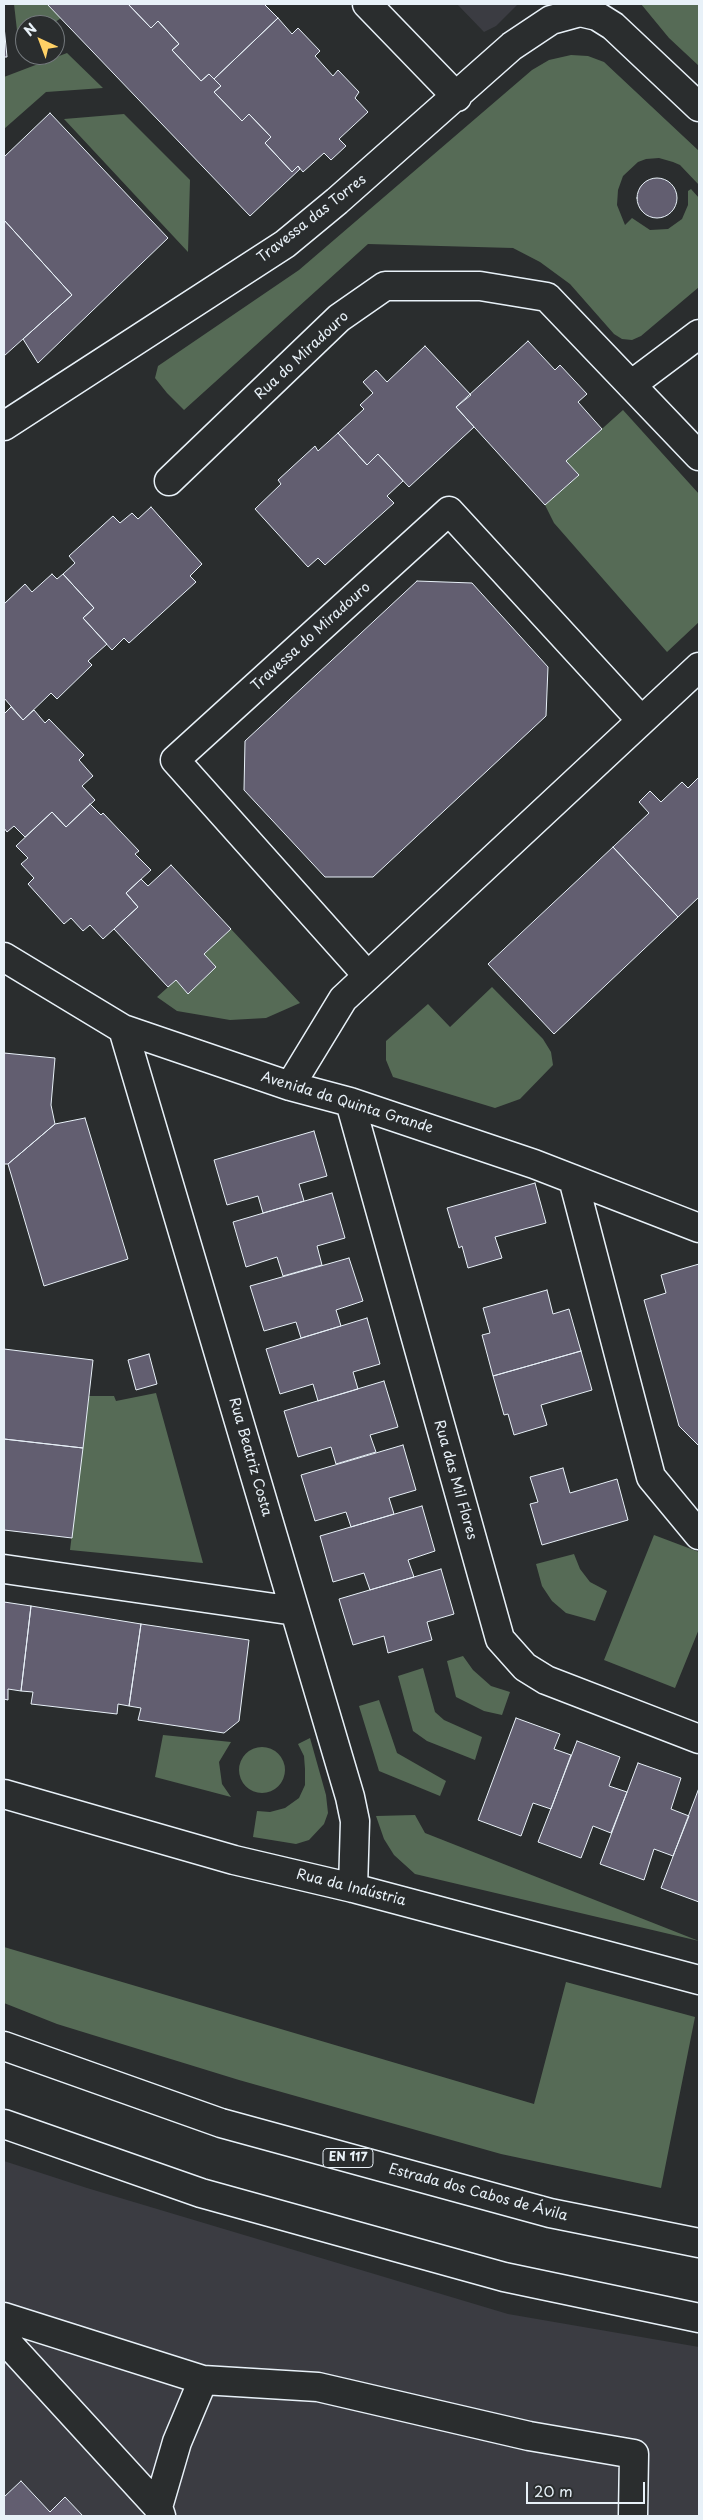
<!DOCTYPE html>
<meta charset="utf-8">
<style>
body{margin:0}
#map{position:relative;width:703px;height:2520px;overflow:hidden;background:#2a2d2e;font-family:"Playpen Sans",sans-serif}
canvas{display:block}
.frame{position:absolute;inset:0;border:5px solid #e8f1f8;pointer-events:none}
.north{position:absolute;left:15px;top:15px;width:50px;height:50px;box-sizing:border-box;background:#2a2d2e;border:1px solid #767b7f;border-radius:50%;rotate:317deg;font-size:14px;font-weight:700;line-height:20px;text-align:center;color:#e8f1f8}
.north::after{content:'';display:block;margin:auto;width:18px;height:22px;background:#ffd166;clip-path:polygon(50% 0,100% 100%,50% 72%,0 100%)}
.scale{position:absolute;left:526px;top:2482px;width:119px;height:22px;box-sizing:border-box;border:2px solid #e8f1f8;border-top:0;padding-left:6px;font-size:15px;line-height:18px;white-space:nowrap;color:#e8f1f8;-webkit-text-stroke:4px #2a2d2e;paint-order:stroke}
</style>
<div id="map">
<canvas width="703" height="2520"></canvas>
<div class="frame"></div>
<div class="north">N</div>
<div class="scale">20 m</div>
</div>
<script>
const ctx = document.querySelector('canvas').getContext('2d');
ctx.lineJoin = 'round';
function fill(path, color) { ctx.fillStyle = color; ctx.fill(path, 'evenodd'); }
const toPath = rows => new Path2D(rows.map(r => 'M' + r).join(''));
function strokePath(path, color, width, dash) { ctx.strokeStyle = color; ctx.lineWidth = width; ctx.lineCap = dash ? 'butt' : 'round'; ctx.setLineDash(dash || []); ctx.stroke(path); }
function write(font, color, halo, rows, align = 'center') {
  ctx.font = font + ' "Playpen Sans",sans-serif'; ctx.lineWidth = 5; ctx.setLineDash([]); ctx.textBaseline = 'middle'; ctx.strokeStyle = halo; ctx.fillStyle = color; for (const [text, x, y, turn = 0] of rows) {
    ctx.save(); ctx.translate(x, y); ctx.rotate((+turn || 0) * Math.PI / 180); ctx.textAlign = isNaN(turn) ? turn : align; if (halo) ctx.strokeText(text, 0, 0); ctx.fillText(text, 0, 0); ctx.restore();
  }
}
const built = toPath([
 [457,4,518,4,496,26,484,32],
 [4,2161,87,2188,508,2314,699,2347,699,2516,4,2516]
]);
const green = toPath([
 [14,4,47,4,61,18,51,25,25,25,25,44,19,48],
 [641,4,699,4,699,66,669,38],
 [67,53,103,88,46,92,4,129,4,77],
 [571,55,588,56,604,62,699,151,699,185,680,165,673,162,659,158,646,159,638,162,623,176,618,190,617,205,625,225,632,218,650,230,668,229,682,219,688,205,688,191,691,189,699,198,699,287,641,336,632,340,622,339,614,334,570,284,540,262,513,248,368,244,184,410,167,393,155,378,158,366,299,270,532,70,549,60],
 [124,114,190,180,188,252,64,119],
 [623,410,699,494,699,622,667,652,554,523,545,505,579,475,566,461],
 [231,929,300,1003,266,1018,230,1020,177,1011,157,997,176,980,188,994,204,954],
 [492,987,543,1039,551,1052,553,1065,520,1099,495,1108,393,1077,386,1060,386,1041,428,1004,450,1027],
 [156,1393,203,1563,70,1550,89,1396,114,1396,116,1401],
 [654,1535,699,1552,699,1629,675,1688,604,1660],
 [574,1554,580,1569,590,1582,607,1591,595,1621,566,1613,552,1601,542,1586,536,1564],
 [463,1656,473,1670,491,1686,510,1692,502,1715,484,1711,456,1697,447,1661],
 [423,1668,435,1712,444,1720,482,1737,475,1760,427,1741,413,1731,398,1676],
 [379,1700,397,1753,446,1781,440,1796,379,1771,359,1706],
 [163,1735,231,1742,219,1762,222,1784,231,1797,155,1777],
 [310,1738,326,1795,328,1813,324,1824,309,1840,296,1844,253,1837,257,1811,270,1812,285,1808,299,1798,305,1785,305,1769,304,1756,298,1744],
 '239 1770a23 23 0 1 1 46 0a23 23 0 1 1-46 0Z',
 [415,1815,425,1833,699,1941,415,1874,394,1855,384,1839,376,1816],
 [4,1947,534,2104,566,1982,695,2017,661,2188,501,2154,239,2080,57,2024,4,2003]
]);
const building = toPath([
 [47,4,128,4,151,28,158,21,179,44,172,50,201,81,209,74,221,86,214,92,242,121,249,114,271,137,265,143,292,172,298,166,300,169,250,216,47,4],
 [128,4,264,4,278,18,214,79,209,74,201,81,172,50,179,44,158,21,151,28,128,4],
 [278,18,292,34,298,28,320,51,315,56,333,76,338,70,359,92,355,98,368,112,339,139,346,146,331,160,324,153,303,172,298,166,292,172,265,143,271,137,249,114,242,121,214,92,221,86,214,79,278,18],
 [4,26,7,57,4,57,4,26],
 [50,113,168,238,38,363,23,339,72,295,4,220,4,157,50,113],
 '637 198a20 20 0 1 1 40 0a20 20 0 1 1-40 0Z',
 [4,220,72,295,4,356,4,220],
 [528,341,555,370,560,365,587,394,578,402,602,429,566,461,579,475,545,505,456,407,528,341],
 [425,346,471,395,456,407,474,427,409,487,378,454,367,465,338,433,364,409,360,405,373,393,363,382,376,370,387,382,425,346],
 [338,433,367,465,378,454,403,481,387,496,394,503,325,565,318,558,308,567,255,509,281,484,278,480,315,446,318,451,338,433],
 [151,507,202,564,190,576,196,582,129,643,124,638,112,650,83,618,94,608,63,574,75,563,69,556,113,516,120,523,132,513,138,519,151,507],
 [52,574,57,579,63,574,94,608,83,618,107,644,88,661,92,665,57,699,51,693,23,720,4,698,4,604,25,584,32,592,52,574],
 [417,581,472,583,548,667,546,716,373,877,325,877,244,790,245,741,417,581],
 [11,707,23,720,34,710,45,723,49,719,84,755,79,760,93,776,82,786,95,800,66,827,52,812,25,837,14,826,7,832,4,828,4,714,11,707],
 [699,777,699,897,678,917,613,847,649,813,639,802,650,791,661,802,682,782,688,788,699,777],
 [90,804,101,815,103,813,139,851,135,854,151,870,126,893,138,907,103,939,90,925,83,931,71,918,64,924,28,884,34,878,21,864,28,858,16,846,52,812,66,827,90,804],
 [613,847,678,917,554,1034,488,964,613,847],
 [171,865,231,929,204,954,216,967,188,994,176,980,168,987,114,929,138,907,126,893,141,879,148,886,171,865],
 [4,1053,55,1058,51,1105,55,1124,8,1164,4,1164,4,1053],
 [85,1118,128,1259,44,1286,8,1164,55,1124,85,1118],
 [314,1131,327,1176,299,1184,304,1201,263,1213,258,1196,227,1205,214,1160,314,1131],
 [535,1183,546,1223,495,1237,502,1258,468,1268,462,1246,459,1248,447,1208,535,1183],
 [332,1193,345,1238,317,1246,322,1265,283,1276,277,1257,246,1267,233,1222,332,1193],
 [349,1258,363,1301,336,1310,341,1326,301,1338,296,1322,264,1331,250,1286,349,1258],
 [699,1264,699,1446,679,1426,644,1300,666,1293,661,1275,699,1264],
 [547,1290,553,1314,569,1309,581,1351,493,1376,482,1335,490,1333,483,1308,547,1290],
 [367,1318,380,1364,353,1372,358,1389,318,1401,313,1384,280,1394,266,1349,367,1318],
 [4,1349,93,1360,83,1448,4,1439,4,1349],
 [581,1351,592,1390,541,1405,547,1425,514,1435,508,1414,504,1415,493,1376,581,1351],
 [149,1354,157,1384,136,1390,128,1360,149,1354],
 [384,1381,398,1427,370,1435,376,1452,336,1464,331,1447,298,1457,284,1411,384,1381],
 [4,1439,83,1448,72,1538,4,1530,4,1439],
 [403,1445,416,1490,389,1498,394,1514,351,1527,346,1512,315,1521,301,1475,403,1445],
 [563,1468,570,1493,617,1479,628,1520,542,1545,530,1504,538,1502,530,1477,563,1468],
 [422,1506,435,1551,408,1560,414,1577,370,1590,364,1573,333,1582,320,1536,422,1506],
 [441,1569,454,1614,427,1622,432,1640,388,1653,384,1636,353,1645,339,1599,441,1569],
 [4,1602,31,1606,21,1691,8,1689,8,1700,4,1699,4,1602],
 [31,1606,141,1624,129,1706,118,1704,117,1714,31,1704,33,1692,21,1691,31,1606],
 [141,1624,249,1640,239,1721,224,1733,138,1720,141,1708,129,1706,141,1624],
 [516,1718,560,1734,554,1749,571,1755,551,1809,533,1803,521,1836,478,1820,516,1718],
 [577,1741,620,1757,609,1786,627,1792,611,1833,593,1826,581,1858,538,1842,577,1741],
 [638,1763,681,1778,671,1809,689,1816,673,1856,654,1849,644,1880,600,1864,638,1763],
 [699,1788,699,1902,661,1888,699,1788],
 [21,2481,50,2512,65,2497,83,2516,4,2516,4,2497,21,2481]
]);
const minor = toPath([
 [367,4,457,97],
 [631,385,699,334],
 [4,426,285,244,337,201,512,46,551,20,580,12,597,16,613,26,699,107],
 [169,481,339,318,385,286,480,286,547,297,699,456],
 [4,957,123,1029,290,1086,350,1102,534,1164,699,1228],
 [367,975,175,760,449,511,641,720],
 [123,1029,350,1797,355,1821,353,1888],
 [290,1086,343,999,699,667],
 [350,1102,500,1639,525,1667,546,1680,699,1739],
 [573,1179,651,1477,699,1535],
 [4,1569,295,1611],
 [4,1794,234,1860,353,1888,699,1980],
 [4,2317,203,2380,318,2387,529,2436,634,2454,633,2516],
 [4,2339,158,2507,161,2516],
 [158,2507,177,2442,203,2380]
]);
const highway = toPath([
 [4,2046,221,2123,550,2213,699,2243],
 [4,2124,201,2193,504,2277,699,2318]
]);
const shields = [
 [348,2158,50]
];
const shieldNames = [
 ["EN 117",348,2158]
];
const streetNames = [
 ["Travessa das Torres",312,219,-38],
 ["Rua do Miradouro",302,356,-43],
 ["Travessa do Miradouro",311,637,-42],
 ["Avenida da Quinta Grande",347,1103,17],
 ["Rua Beatriz Costa",250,1457,74],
 ["Rua das Mil Flores",455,1480,74],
 ["Rua da Indústria",351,1888,14],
 ["Estrada dos Cabos de Ávila",478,2193,15]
];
fill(built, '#3b3c42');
fill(green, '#566b56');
fill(building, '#625e70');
strokePath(building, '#e8f1f8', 1);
strokePath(minor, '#e8f1f8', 31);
strokePath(highway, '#e8f1f8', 31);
strokePath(minor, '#2a2d2e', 28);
strokePath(highway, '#2a2d2e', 28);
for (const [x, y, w] of shields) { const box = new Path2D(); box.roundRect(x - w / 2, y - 9.5, w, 19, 4); ctx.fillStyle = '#2a2d2e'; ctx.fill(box); strokePath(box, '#e8f1f8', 1); }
write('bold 12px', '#e8f1f8', null, shieldNames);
write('14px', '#e8f1f8', '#2a2d2e', streetNames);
</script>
